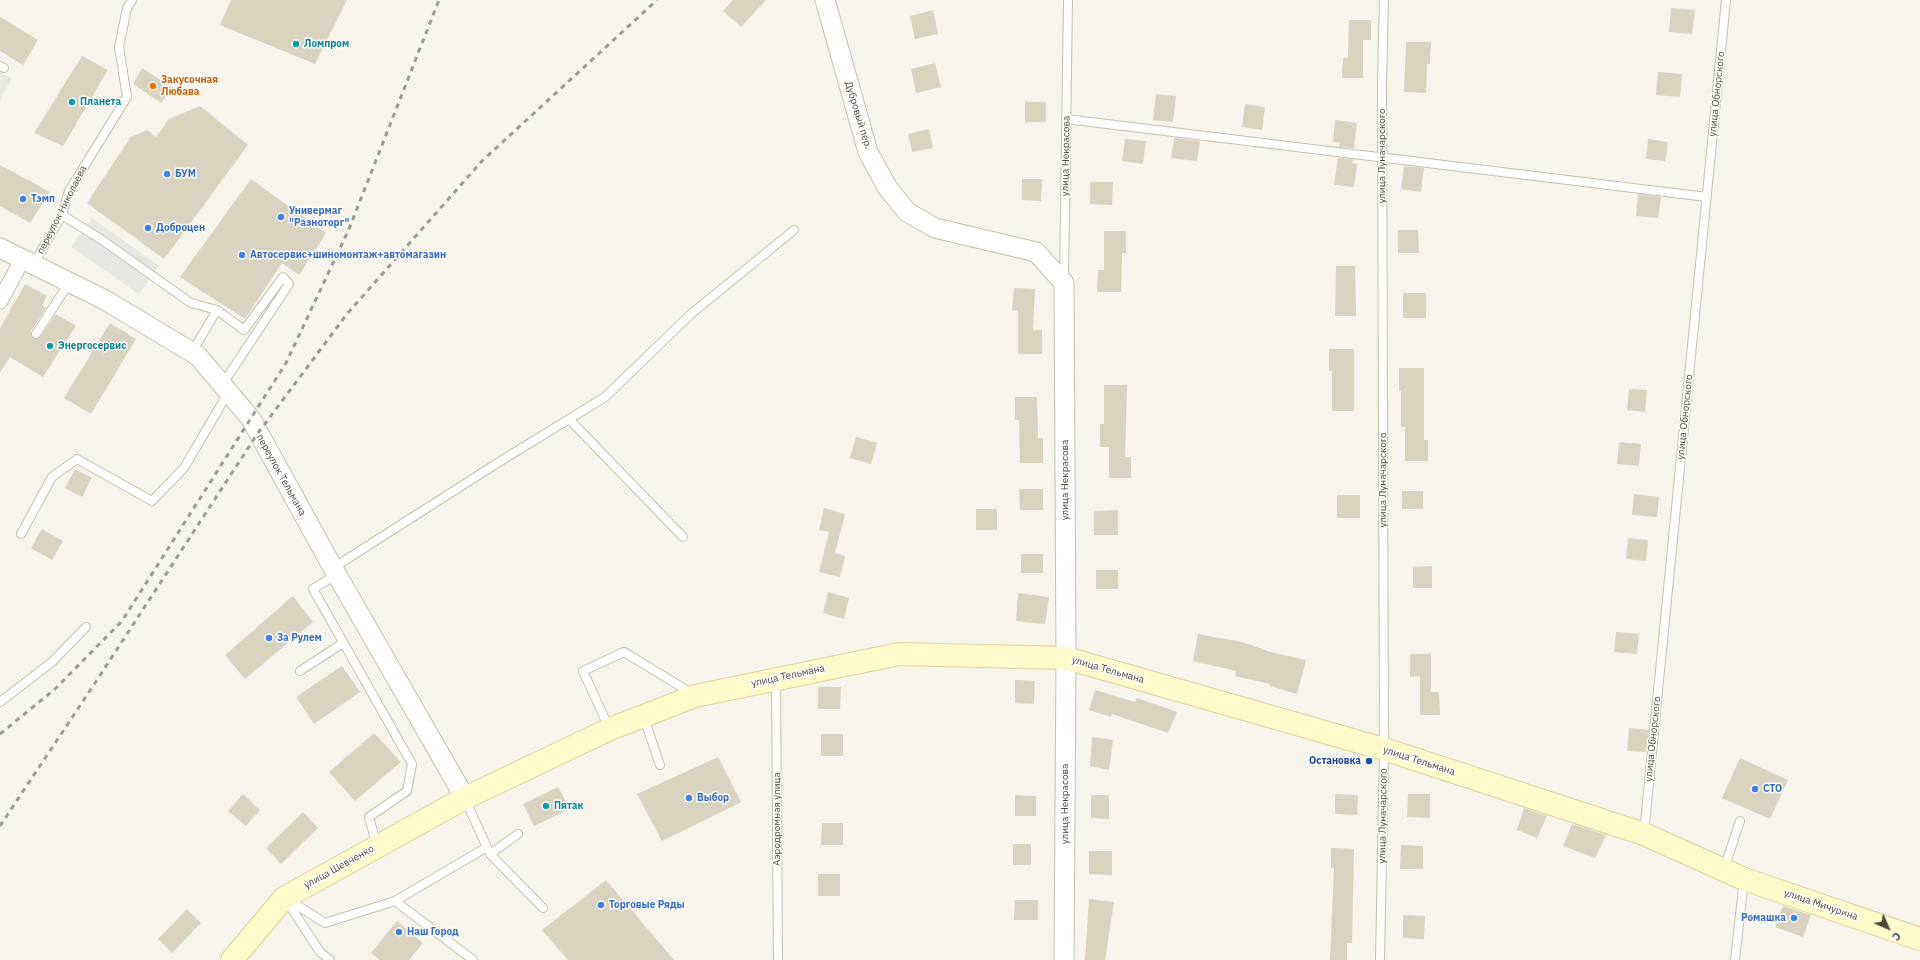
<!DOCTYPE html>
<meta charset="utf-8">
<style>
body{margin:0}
#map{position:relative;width:1920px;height:960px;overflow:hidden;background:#f6f4eb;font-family:"IBM Plex Sans",sans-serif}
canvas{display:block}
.north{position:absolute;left:1868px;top:908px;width:40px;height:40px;-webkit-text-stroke:3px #fff;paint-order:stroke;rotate:135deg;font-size:11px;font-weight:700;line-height:16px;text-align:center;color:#4c4637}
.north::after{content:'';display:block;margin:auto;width:14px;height:18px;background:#4c4637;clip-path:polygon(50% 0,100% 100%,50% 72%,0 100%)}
</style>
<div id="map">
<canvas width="1920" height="960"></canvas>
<div class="north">С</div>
</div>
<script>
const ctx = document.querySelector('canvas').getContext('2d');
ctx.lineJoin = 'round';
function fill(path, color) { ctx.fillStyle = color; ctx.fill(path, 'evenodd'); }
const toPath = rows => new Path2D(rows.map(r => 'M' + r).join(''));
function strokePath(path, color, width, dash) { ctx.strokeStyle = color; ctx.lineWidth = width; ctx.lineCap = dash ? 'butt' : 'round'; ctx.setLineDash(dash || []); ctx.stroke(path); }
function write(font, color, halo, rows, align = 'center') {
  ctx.font = font + ' "IBM Plex Sans",sans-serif'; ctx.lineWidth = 3; ctx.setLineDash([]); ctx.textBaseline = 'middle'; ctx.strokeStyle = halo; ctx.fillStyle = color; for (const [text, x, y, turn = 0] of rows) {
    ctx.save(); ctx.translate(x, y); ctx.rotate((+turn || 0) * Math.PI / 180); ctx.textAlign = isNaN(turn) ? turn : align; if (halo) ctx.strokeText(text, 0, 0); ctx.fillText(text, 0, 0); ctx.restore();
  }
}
const parking = toPath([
 [0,71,12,79,0,99],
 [92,218,159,266,139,294,71,247]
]);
const building = toPath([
 [231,0,347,0,315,64,220,25],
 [733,0,766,0,741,27,723,11],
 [1671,8,1695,10,1692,34,1669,32],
 [933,10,938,34,915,39,910,16],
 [0,17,38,40,23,65,0,51],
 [1349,20,1371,20,1371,40,1363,40,1363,78,1342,78,1343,58,1348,58],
 [1406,42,1431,42,1430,64,1427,64,1426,93,1404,92],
 [82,56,108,70,63,146,34,133],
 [935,63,941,87,916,93,911,69],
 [142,68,173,88,161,103,133,84],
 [1658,72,1682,74,1680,97,1656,95],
 [1156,94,1176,96,1173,122,1153,120],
 [1025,102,1046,102,1046,122,1025,122],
 [1245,104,1265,107,1262,130,1242,127],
 [200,106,248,145,164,259,87,203,131,137,147,130,156,137,169,119],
 [1335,120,1357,123,1354,148,1339,147,1340,142,1333,142],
 [929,129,933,148,912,152,908,134],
 [1174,138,1200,141,1197,161,1171,158],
 [1125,139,1146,141,1143,164,1122,161],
 [1648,139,1668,142,1665,161,1646,159],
 [1338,158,1353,159,1352,163,1357,164,1354,187,1334,185],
 [0,165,50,192,30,223,0,206],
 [1404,166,1424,168,1421,192,1401,189],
 [251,179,326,233,299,275,282,263,245,319,180,277],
 [1022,179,1042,179,1041,201,1022,200],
 [1090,182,1113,182,1112,205,1090,204],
 [1638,194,1661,197,1658,218,1636,216],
 [1398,230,1418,230,1419,253,1398,253],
 [1104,231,1126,231,1126,253,1122,253,1121,292,1097,292,1098,270,1104,270],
 [1336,266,1355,266,1356,316,1335,316],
 [25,284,47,296,42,305,46,308,31,331,33,338,36,339,40,337,56,314,76,326,43,377,10,357,0,373,0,328],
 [1014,288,1035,289,1033,330,1042,330,1042,354,1018,354,1018,311,1012,310],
 [1403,293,1426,293,1426,318,1403,318],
 [110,323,136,339,91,414,64,398],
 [1329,349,1354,349,1354,411,1332,411,1332,371,1329,371],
 [1399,368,1424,368,1424,440,1428,440,1428,461,1405,461,1405,427,1401,427,1401,391,1399,391],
 [1104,385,1127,385,1125,457,1131,457,1131,478,1109,478,1109,447,1100,447,1100,424,1104,424],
 [1629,389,1647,390,1645,412,1627,410],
 [1015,397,1037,397,1038,438,1043,438,1043,463,1020,463,1019,420,1015,420],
 [856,437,877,443,871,464,850,458],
 [1619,442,1641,444,1639,466,1617,464],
 [75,469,92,478,82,497,65,488],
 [1019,489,1043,489,1043,510,1020,510],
 [1402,491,1423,491,1423,509,1402,509],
 [1634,494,1659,497,1657,517,1632,515],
 [1337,495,1360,495,1360,518,1337,518],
 [824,508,845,514,835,553,845,556,840,577,819,572,829,532,819,530],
 [976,509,997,509,997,530,976,530],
 [1118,510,1118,535,1094,535,1094,511],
 [42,529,63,541,52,560,31,548],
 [1628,538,1648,540,1646,561,1626,559],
 [1021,554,1043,554,1043,573,1021,573],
 [1432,566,1432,588,1413,588,1413,567],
 [1096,570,1118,570,1118,589,1096,589],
 [828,592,849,598,844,619,823,613],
 [1018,593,1049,597,1045,624,1016,621],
 [293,596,313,622,245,679,225,655],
 [1616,632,1639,634,1637,654,1614,652],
 [1198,634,1242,642,1266,650,1266,651,1306,660,1297,694,1270,686,1270,684,1235,676,1236,671,1193,661],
 [1410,654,1431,654,1431,692,1439,692,1440,715,1420,715,1420,676,1410,677],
 [342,666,360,692,314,724,296,697],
 [1015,680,1035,681,1034,704,1015,703],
 [818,687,841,687,840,709,818,709],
 [1095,690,1135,702,1137,698,1177,712,1168,733,1112,714,1111,717,1089,710],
 [1629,728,1649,730,1646,752,1627,751],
 [374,733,401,762,355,801,329,772],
 [821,734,843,734,843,756,821,756],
 [1092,737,1113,740,1109,770,1090,766],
 [718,757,741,802,662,841,637,794],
 [1740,758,1788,780,1770,819,1722,798],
 [558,787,570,809,534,826,523,804],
 [243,794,260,810,246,826,228,811],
 [1335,794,1358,795,1357,815,1335,814],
 [1408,794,1430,794,1430,818,1407,817],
 [1015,795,1036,796,1036,816,1015,816],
 [1091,795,1109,795,1109,819,1091,818],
 [1524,808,1547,816,1537,838,1517,830],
 [303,812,318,828,281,864,266,848],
 [822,823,843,823,843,845,821,845],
 [1572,824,1606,835,1595,858,1563,846],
 [1013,844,1031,844,1031,865,1013,865],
 [1401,845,1423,846,1423,869,1400,869],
 [1331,848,1354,849,1352,943,1347,943,1347,960,1330,960,1334,868,1331,868],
 [1089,851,1112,851,1112,875,1089,874],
 [818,874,840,874,840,896,818,896],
 [606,880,674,960,568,960,542,930],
 [1089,899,1114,902,1105,960,1085,960],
 [1015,900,1038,900,1038,920,1014,920],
 [1783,906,1811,915,1803,937,1775,927],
 [187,909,201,923,172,953,158,939],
 [1403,915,1425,916,1424,939,1403,938],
 [397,921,423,943,409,960,380,960,371,953]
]);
const service = toPath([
 [0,66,4,68],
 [1066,119,1707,197],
 [62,215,102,240,191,303,217,310,244,330,283,277,289,284,222,385],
 [33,265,62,215,69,191,127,97,119,47,127,8,132,0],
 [1064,280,1068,0],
 [36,334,69,283],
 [192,352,217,310],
 [569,419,683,537],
 [21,534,52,477,77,459,152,501,184,468,228,393],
 [333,568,499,462,605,397,691,314,794,230],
 [337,574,313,589,412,764,407,791,369,817,377,846],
 [300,671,343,643],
 [776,681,778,960],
 [0,702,52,662,86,627],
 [644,718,660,765],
 [609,728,583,671,624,652,693,694],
 [465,799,490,854,543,908],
 [1644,833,1726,0],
 [490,854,518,834],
 [1724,869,1740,821],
 [287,899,325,923,395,901,487,847],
 [286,900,320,952,330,960],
 [395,901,473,960],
 [1380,960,1384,749,1382,84,1384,0],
 [1735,960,1744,879]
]);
const minor = toPath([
 [0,301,22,260]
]);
const tertiary = toPath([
 [825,0,868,152,887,187,907,212,935,228,1036,252,1064,283,1066,658,1064,960],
 [0,248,105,300,198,356,251,419,333,568,465,798]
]);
const secondary = toPath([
 [232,960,284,898,465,798,610,729,695,696,899,654,1066,658,1384,749,1644,834,1744,879,1920,939]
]);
const rail = toPath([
 [0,734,55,689,122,621,286,363,349,229,439,0],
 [0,826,95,683,258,433,347,314,482,161,657,0]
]);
const markers = [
 [296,44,4,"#0f9aa8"],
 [153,86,4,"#e8710a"],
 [72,102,4,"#0f9aa8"],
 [167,174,4,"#3f7fe0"],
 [23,199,4,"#3f7fe0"],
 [281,217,4,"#3f7fe0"],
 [148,228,4,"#3f7fe0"],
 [242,255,4,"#3f7fe0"],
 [50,346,4,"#0f9aa8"],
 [269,638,4,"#3f7fe0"],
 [1369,761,4,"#1a4fb4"],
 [1755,789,4,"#3f7fe0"],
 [689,798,4,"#3f7fe0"],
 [546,806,4,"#0f9aa8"],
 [601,905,4,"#3f7fe0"],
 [1794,918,4,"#3f7fe0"],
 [399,932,4,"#3f7fe0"]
];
const cultureNames = [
 ["Ломпром",304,44],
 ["Планета",80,102],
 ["Энергосервис",58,346],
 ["Пятак",554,806]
];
const foodNames = [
 ["Закусочная",161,80],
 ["Любава",161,92]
];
const streetNames = [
 ["улица Обнорского",1717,94,-84],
 ["Дубровый пер.",858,115,73],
 ["улица Некрасова",1066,156,-89],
 ["улица Луначарского",1382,156,-90],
 ["переулок Николаева",62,210,-63],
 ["улица Обнорского",1685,417,-84],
 ["переулок Тельмана",281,475,61],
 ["улица Некрасова",1065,480,-90],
 ["улица Луначарского",1383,480,-90],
 ["улица Тельмана",1108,670,16],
 ["улица Тельмана",788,676,-12],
 ["улица Обнорского",1653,739,-84],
 ["улица Тельмана",1419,761,18],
 ["улица Некрасова",1065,804,-90],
 ["улица Луначарского",1383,816,-89],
 ["Аэродромная улица",777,819,-90],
 ["улица Шевченко",339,867,-29],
 ["улица Мичурина",1821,905,19]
];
const shopNames = [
 ["БУМ",175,174],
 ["Тэмп",31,199],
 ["Универмаг",289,211],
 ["\"Разноторг\"",289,223],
 ["Доброцен",156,228],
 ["Автосервис+шиномонтаж+автомагазин",250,255],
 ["За Рулем",277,638],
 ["СТО",1763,789],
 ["Выбор",697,798],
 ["Торговые Ряды",609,905],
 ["Ромашка",1786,918,"right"],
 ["Наш Город",407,932]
];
const transitNames = [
 ["Остановка",1361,761]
];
fill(parking, '#e8e6e2');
fill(building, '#d9d2bf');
strokePath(service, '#c3beac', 10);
strokePath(minor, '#c3beac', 17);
strokePath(tertiary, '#c3beac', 21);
strokePath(secondary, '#dad197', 24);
strokePath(service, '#fff', 8);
strokePath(minor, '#fff', 15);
strokePath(tertiary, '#fff', 19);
strokePath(secondary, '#fffacc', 22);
strokePath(rail, '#9a9a9a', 3, [5, 5]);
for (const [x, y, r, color] of markers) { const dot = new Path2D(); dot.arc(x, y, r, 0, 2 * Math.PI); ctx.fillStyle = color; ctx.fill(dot); strokePath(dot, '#fff', 1.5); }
write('bold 10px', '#0d838f', '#fff', cultureNames, 'left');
write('bold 10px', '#c56008', '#fff', foodNames, 'left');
write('10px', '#4c4637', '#fff', streetNames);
write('bold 10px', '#366cbe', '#fff', shopNames, 'left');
write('bold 10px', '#164399', '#fff', transitNames, 'right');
</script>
